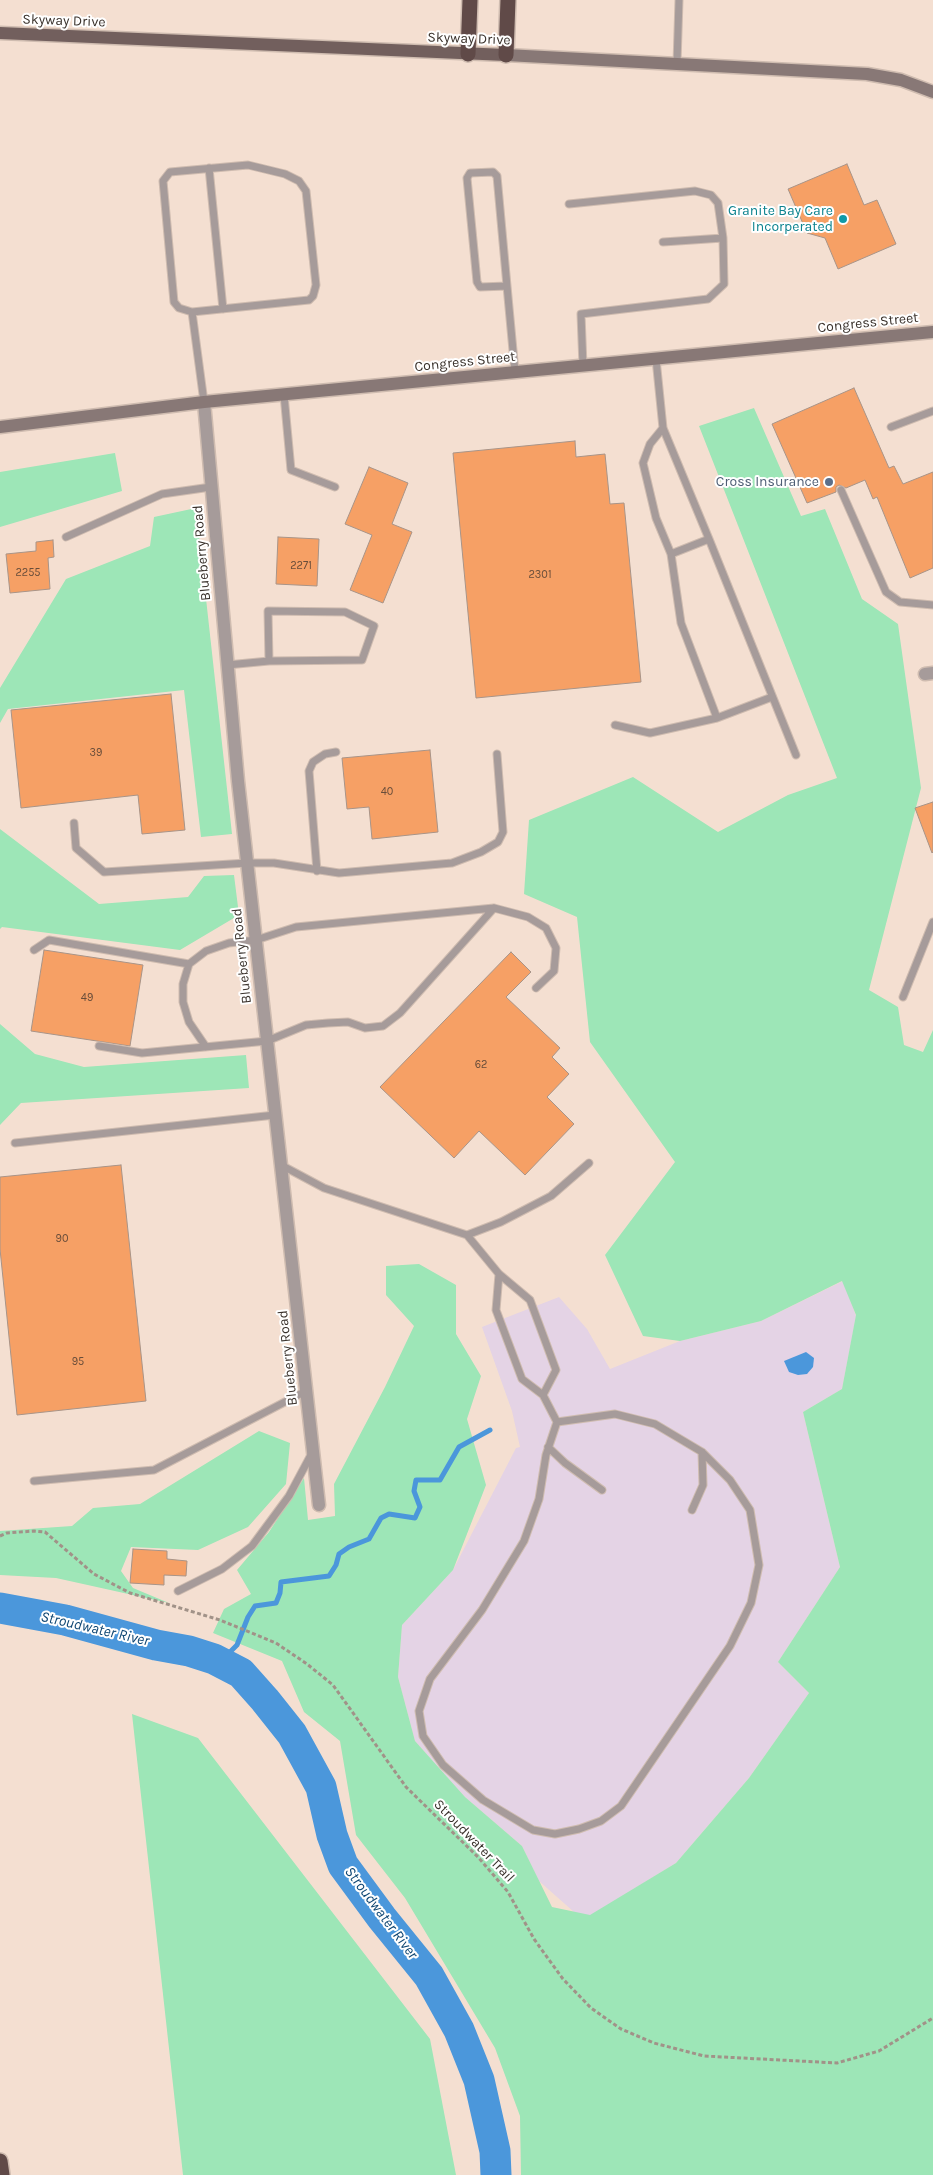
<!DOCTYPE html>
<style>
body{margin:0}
canvas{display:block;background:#f4dfd1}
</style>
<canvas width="933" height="2175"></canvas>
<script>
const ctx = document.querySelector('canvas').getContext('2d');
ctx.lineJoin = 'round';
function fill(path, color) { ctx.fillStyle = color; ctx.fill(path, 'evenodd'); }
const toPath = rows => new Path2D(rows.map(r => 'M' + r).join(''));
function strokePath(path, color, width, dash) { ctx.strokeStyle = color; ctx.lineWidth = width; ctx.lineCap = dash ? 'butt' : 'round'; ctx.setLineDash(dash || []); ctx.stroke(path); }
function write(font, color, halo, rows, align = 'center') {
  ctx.font = font + ' Karla,sans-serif'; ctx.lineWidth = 4; ctx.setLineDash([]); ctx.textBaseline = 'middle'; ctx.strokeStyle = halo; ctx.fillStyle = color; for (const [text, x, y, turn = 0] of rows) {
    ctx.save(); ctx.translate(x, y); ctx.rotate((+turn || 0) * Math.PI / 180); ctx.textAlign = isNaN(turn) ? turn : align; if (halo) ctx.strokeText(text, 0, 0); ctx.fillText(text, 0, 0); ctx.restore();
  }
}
const industrial = toPath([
 [843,1281,856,1316,842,1389,803,1412,840,1567,778,1662,809,1693,749,1778,676,1863,583,1920,539,1881,522,1846,465,1797,415,1741,398,1677,402,1625,453,1570,516,1448,520,1447,512,1411,482,1327,559,1297,587,1329,610,1369,680,1341,761,1321]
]);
const green = toPath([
 [754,408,801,516,825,509,862,599,898,624,921,788,869,990,898,1007,904,1045,923,1052,933,1030,933,2175,521,2175,520,2116,495,2048,405,1898,356,1835,340,1741,304,1712,282,1661,213,1633,224,1609,251,1594,237,1570,269,1532,304,1478,308,1520,335,1516,334,1484,385,1387,414,1326,386,1295,386,1266,419,1264,456,1285,456,1334,481,1376,467,1419,486,1485,453,1570,402,1625,398,1677,415,1741,465,1797,522,1846,552,1907,590,1915,676,1863,749,1778,809,1693,778,1662,840,1567,803,1412,842,1389,856,1315,842,1281,761,1321,680,1341,643,1336,605,1255,675,1162,590,1042,577,917,524,894,529,820,633,777,718,832,788,795,837,778,699,426],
 [115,453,122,491,0,527,0,472],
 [196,508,232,834,201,837,184,690,8,709,0,723,0,688,66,579,150,546,154,517],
 [0,829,99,904,188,897,204,876,234,875,239,915,180,950,2,927,0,929],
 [0,1024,35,1054,84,1067,246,1055,249,1088,21,1103,0,1125],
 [259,1431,290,1443,286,1484,248,1527,198,1550,131,1547,121,1571,133,1588,169,1603,56,1578,0,1575,0,1531,72,1526,93,1508,140,1504],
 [132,1714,198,1738,430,2039,456,2175,183,2175]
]);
const water = toPath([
 [806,1352,814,1358,813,1367,807,1374,798,1375,789,1372,784,1361]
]);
const stream = toPath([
 [214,1659,229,1653,237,1645,248,1617,255,1606,276,1603,280,1593,281,1582,329,1576,336,1565,339,1554,349,1547,369,1539,381,1518,389,1514,415,1518,420,1507,414,1491,416,1480,440,1480,459,1447,490,1430]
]);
const river = toPath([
 [0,1608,65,1620,156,1645,189,1651,214,1659,241,1673,265,1700,292,1734,321,1787,332,1835,343,1865,382,1918,429,1976,459,2030,479,2080,495,2151,496,2175]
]);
const building = toPath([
 [847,164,864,205,877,200,896,244,838,269,825,238,807,233,788,189,847,164],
 [854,388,889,468,894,466,903,484,933,472,933,568,910,578,877,497,873,499,865,480,846,488,839,485,836,487,836,492,807,503,772,424,854,388],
 [575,441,576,457,605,454,610,504,624,503,641,682,476,698,453,453,575,441],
 [369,467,408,483,392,524,412,532,383,603,350,590,372,535,345,524,369,467],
 [278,537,319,539,317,586,276,584,278,537],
 [53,540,54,557,48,558,50,589,10,593,6,554,36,551,36,542,53,540],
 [171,694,185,830,142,834,138,795,21,808,11,710,171,694],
 [430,750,438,832,372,839,369,807,347,809,342,758,430,750],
 [933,802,933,852,932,853,915,808,933,802],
 [44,950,143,965,130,1046,31,1031,44,950],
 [511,952,531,972,506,997,560,1048,552,1057,569,1074,547,1097,574,1124,525,1175,479,1131,454,1158,380,1087,511,952],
 [121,1165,146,1401,17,1415,0,1249,0,1177,121,1165],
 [133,1549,167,1551,167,1559,187,1561,186,1576,164,1575,164,1585,130,1583,133,1549]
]);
const path = toPath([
 [0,1536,7,1533,34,1531,45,1532,94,1574,130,1593,220,1620,276,1643,307,1664,333,1685,406,1787,478,1857,508,1892,534,1939,563,1979,591,2008,621,2029,654,2043,704,2056,837,2063,879,2051,933,2018]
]);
const lane = toPath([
 [677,63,679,0],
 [209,168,223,309],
 [569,204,695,191,711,195,718,203,723,238,724,284,708,299,581,314,583,366],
 [663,242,723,238],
 [507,286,480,287,477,282,467,178,470,173,493,172,497,176,507,286,515,372],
 [192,312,179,308,174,302,163,181,170,172,248,165,285,174,299,181,306,191,316,285,313,296,309,300,192,312,204,402],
 [656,359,663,428,709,539,671,554],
 [284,395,291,470,335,487],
 [891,427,933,411],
 [663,428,650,444,643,463,656,518,671,554,681,623,717,718,772,697],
 [841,490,886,592,900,602,933,605],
 [66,537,162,494,211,487],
 [709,539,796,755],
 [227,665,269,661,362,660,374,626,345,612,268,611,269,661],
 [615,725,650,733,717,718],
 [74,823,76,848,104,872,247,863,274,863,339,873,452,863,481,852,498,842,503,832,497,754],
 [317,871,309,771,313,762,325,754,336,752],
 [34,950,49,940,189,964],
 [903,997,933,922],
 [99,1046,142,1053,267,1041,306,1025,328,1023,348,1022,365,1028,383,1026,400,1013,494,908],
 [206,1047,189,1022,183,1002,183,984,189,964,206,951,229,943,256,940,296,927,494,908,528,917,546,928,556,948,554,971,536,988],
 [15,1143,275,1115],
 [281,1165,324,1188,467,1235,499,1274,530,1300,556,1370,543,1395],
 [467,1235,501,1222,551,1196,589,1163],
 [499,1274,496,1310,522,1379,543,1395,557,1422,546,1455,539,1499,524,1541,482,1610,430,1679,419,1711,423,1736,443,1765,483,1800,533,1830,555,1834,579,1829,601,1821,621,1806,730,1646,751,1603,759,1565,750,1510,730,1480,702,1452,655,1424,615,1414,557,1422],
 [548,1447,565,1463,602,1490],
 [34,1481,154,1470,306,1391],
 [692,1510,703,1485,702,1452],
 [178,1591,222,1569,252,1546,289,1496,312,1453]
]);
const street = toPath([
 [204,402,238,781,319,1505],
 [925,674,933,673]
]);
const secondary = toPath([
 [506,55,867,74,901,80,933,92],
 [0,427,204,402,933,332]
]);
const primary = toPath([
 [0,33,506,55]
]);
const highway = toPath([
 [468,54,470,0],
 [506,55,508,0],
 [0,2161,2,2175]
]);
const markers = [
 [843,219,5,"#0f9aa8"],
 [829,482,5,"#5c6f8a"]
];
const numberNames = [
 ["2271",301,566],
 ["2255",28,573],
 ["2301",540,575],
 ["39",96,753],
 ["40",387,792],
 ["49",87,998],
 ["62",481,1065],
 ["90",62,1239],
 ["95",78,1362]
];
const streetNames = [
 ["Skyway Drive",64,21,2],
 ["Skyway Drive",469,39,2],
 ["Congress Street",868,323,-6],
 ["Congress Street",465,362,-6],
 ["Blueberry Road",202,553,-95],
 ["Blueberry Road",242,956,-96],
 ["Blueberry Road",288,1358,-96],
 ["Stroudwater Trail",474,1841,46]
];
const cultureNames = [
 ["Granite Bay Care",833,211],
 ["Incorperated",833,227]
];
const serviceNames = [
 ["Cross Insurance",819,482]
];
const waterNames = [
 ["Stroudwater River",95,1629,13],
 ["Stroudwater River",381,1913,53]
];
fill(industrial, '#e4d3e5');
fill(green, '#9de6b7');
fill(water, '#4b97db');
strokePath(stream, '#4b97db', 5);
strokePath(river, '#4b97db', 31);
fill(building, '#f6a065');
strokePath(building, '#a89488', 1);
strokePath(lane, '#cfbcb0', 9);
strokePath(street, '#cfbcb0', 15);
strokePath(secondary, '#cfbcb0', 15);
strokePath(primary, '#cfbcb0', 15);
strokePath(highway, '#cfbcb0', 18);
strokePath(path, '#a19288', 3, [4, 2.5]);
strokePath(lane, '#a69b9a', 7);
strokePath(street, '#a69b9a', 12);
strokePath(secondary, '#887876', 12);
strokePath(primary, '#725f5d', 12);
strokePath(highway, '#604a48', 15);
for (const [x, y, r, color] of markers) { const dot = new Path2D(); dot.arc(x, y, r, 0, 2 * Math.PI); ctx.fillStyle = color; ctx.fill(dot); strokePath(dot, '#fff', 2); }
write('11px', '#684d3a', null, numberNames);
write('14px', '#39312b', '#fff', streetNames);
write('14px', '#0d838f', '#fff', cultureNames, 'right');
write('14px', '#4e5e75', '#fff', serviceNames, 'right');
write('italic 15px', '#0e4673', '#fff', waterNames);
</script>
